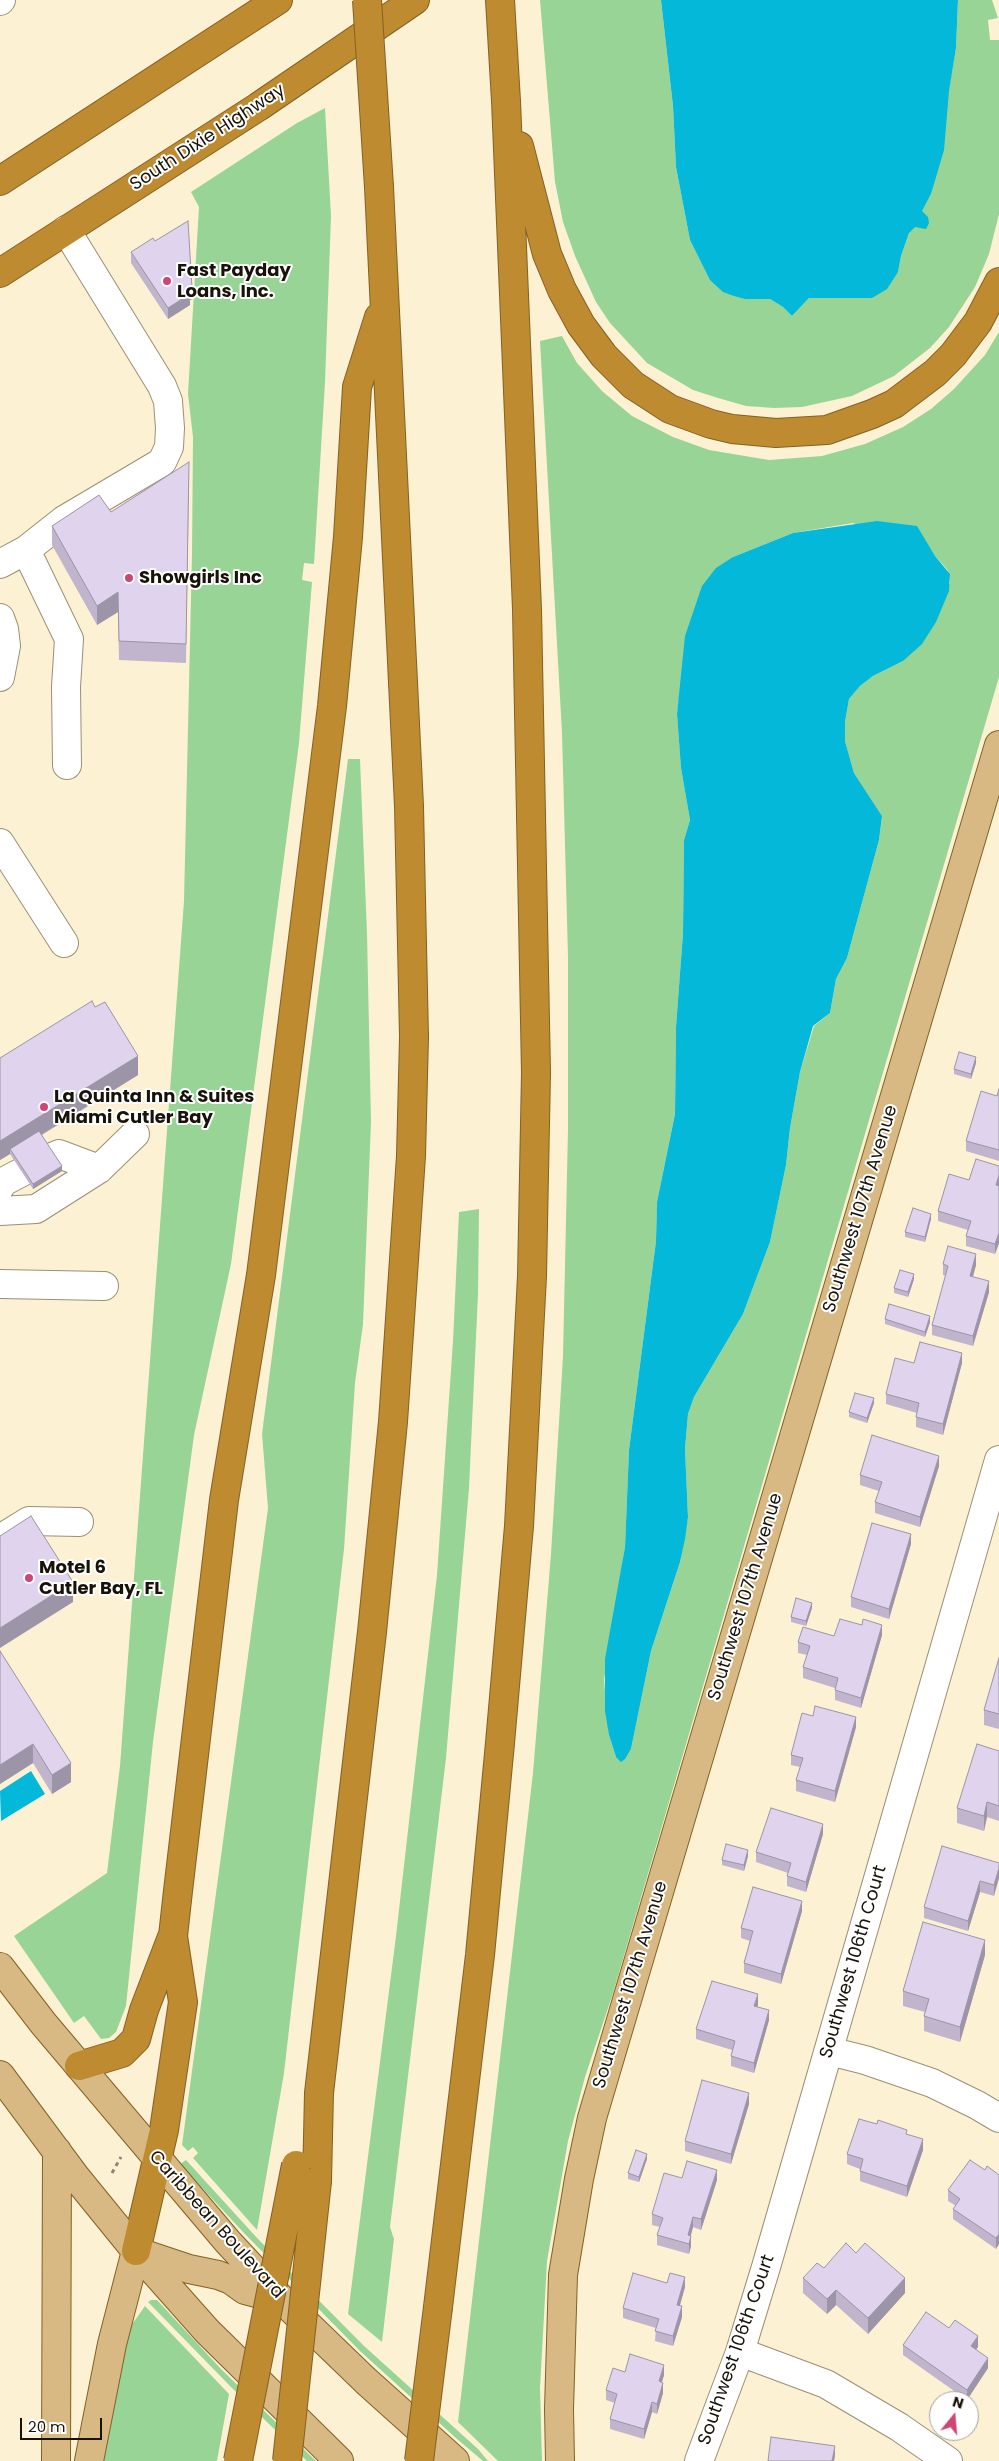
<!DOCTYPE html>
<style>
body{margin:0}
#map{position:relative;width:999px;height:2461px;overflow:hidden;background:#fdf1d4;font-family:Poppins,sans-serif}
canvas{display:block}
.north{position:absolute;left:929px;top:2391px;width:50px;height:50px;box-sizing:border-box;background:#fff;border:1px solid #a2a19d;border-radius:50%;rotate:17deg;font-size:14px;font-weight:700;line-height:20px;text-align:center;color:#171309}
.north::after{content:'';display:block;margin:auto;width:18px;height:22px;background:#d14575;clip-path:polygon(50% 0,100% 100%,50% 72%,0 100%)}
.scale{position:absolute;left:20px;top:2418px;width:82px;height:22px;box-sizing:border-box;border:2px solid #171309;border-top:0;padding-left:6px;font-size:15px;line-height:18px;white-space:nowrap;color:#171309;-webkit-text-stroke:4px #fff;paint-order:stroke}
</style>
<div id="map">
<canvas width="999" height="2461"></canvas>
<div class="north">N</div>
<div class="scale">20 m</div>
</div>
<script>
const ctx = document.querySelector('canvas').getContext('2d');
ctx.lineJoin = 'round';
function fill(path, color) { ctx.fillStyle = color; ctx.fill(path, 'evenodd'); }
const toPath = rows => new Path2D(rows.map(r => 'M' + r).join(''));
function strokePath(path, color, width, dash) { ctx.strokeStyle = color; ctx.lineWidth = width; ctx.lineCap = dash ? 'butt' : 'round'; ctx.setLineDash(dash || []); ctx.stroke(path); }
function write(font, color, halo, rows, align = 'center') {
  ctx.font = font + ' Poppins,sans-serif'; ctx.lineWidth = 4; ctx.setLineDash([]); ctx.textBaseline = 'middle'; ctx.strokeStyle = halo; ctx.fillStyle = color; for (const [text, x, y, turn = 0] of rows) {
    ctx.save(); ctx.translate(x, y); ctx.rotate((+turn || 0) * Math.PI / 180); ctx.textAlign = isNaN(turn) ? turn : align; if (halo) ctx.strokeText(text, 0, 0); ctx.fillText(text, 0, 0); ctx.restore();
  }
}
const green = toPath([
 [540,0,661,0,673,106,676,167,690,240,710,279,745,299,770,299,783,307,792,316,809,298,872,298,898,272,901,256,909,233,931,194,956,48,958,0,992,0,998,18,988,20,990,40,999,40,999,214,989,254,975,287,949,327,930,348,894,376,852,396,802,407,774,408,746,406,718,398,693,390,647,363,610,323,596,302,575,256,563,222,555,182],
 [325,108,331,216,325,382,314,564,304,563,302,580,312,582,299,743,231,1264,194,1435,153,1742,126,2006,116,2032,109,2038,101,2039,84,2016,74,2023,14,1936,107,1873,120,1766,184,901,192,555,193,437,188,394,199,207,191,192,297,123],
 [999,332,999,677,613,1993,585,2077,568,2141,547,2261,540,2388,542,2461,498,2461,458,2422,533,1773,551,1554,563,1356,568,1129,568,957,562,733,540,341,562,336,577,363,602,391,632,416,673,437,709,450,769,460,822,456,865,444,903,427,931,409,954,389,985,355],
 [853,523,935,556,946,568,950,574,950,583,903,661,873,676,860,686,849,699,845,722,845,741,854,773,882,816,879,840,847,958,836,979,830,1013,814,1026,800,1072,790,1128,786,1165,770,1242,743,1314,694,1397,688,1414,685,1449,688,1517,680,1562,651,1651,631,1749,628,1754,616,1757,609,1735,604,1680,625,1547,629,1450,656,1241,657,1202,675,1114,676,1027,683,933,684,840,690,820,681,768,677,714,682,675,733,557,793,533],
 [348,759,360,759,367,934,371,1122,363,1324,355,1383,344,1549,284,2073,257,2230,193,2158,198,2153,193,2147,188,2151,182,2145,268,1508,262,1434],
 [479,1209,478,1294,469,1488,446,1758,390,2227,394,2239,382,2342,348,2314,396,1936,437,1575,453,1341,459,1212],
 [186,2160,258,2239,363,2345,478,2449,488,2461,483,2461,457,2439,360,2351,243,2232,180,2164],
 [151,2300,157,2300,222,2370,316,2461,307,2461,231,2387,148,2302],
 [145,2306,229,2394,217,2461,101,2461,128,2330]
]);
const water = toPath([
 [661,0,958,0,956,48,949,91,944,150,931,194,922,211,928,217,929,223,926,229,915,227,909,233,901,256,898,272,887,289,872,298,809,298,792,316,783,307,770,299,745,299,734,296,723,292,710,280,690,240,676,167,673,106],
 [877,521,917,526,935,556,950,574,949,591,936,622,922,644,903,661,873,676,860,686,849,699,845,722,845,741,854,773,882,816,879,840,847,958,836,979,830,1013,813,1026,800,1072,790,1128,786,1165,770,1242,743,1314,694,1397,688,1414,685,1449,688,1517,685,1539,680,1562,651,1651,631,1749,625,1759,621,1762,616,1757,609,1735,605,1711,605,1659,625,1547,629,1450,656,1241,657,1202,675,1114,676,1027,683,933,684,840,690,820,681,768,677,714,685,636,702,586,716,568,733,557,793,533],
 [31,1771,45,1794,1,1821,0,1791]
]);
const path = toPath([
 [112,2173,121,2157]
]);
const minor = toPath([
 [0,1,1,0],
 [26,550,64,520,162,462,169,447,170,428,168,401,162,386,66,230],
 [0,564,26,550,69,639,66,687,67,765],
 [0,618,4,629,6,646,0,677],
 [0,843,64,943],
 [52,1157,59,1154,99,1169],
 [0,1187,3,1182,22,1172],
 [0,1211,36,1209,99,1169,135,1134],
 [0,1284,104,1286],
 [0,1539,29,1521,79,1522],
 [829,2051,865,2060,932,2083,977,2105,999,2118],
 [740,2352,826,2384,899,2427,948,2461],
 [699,2461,740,2352,766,2267,999,1460]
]);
const major = toPath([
 [0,1967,43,2023,228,2242,282,2300,366,2381,455,2461],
 [0,2075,75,2176,136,2251,207,2331,339,2461],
 [138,2252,189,2269,218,2275,231,2280,245,2290,282,2300],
 [56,2461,57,2151],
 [89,2461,112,2344,136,2251],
 [560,2461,559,2409,563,2275,579,2179,592,2118,999,745]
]);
const highway = toPath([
 [519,146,547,254,562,290,581,325,604,356,633,385,670,409,711,424,732,429,776,433,827,430,872,414,894,404,935,373,953,355,978,322,999,282],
 [0,181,278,0],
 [0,273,258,107,415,0],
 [79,2066,122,2053,136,2039,144,2010,172,1937],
 [317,2181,319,2093,372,1632,393,1422,411,1156,414,1037,409,806,379,187],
 [136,2251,164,2130,183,2002,173,1936,178,1891,224,1500,261,1275,332,706,348,537,357,387,379,317],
 [438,2307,480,1955,500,1743,519,1526,532,1276,536,1073,527,609,506,101,500,0]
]);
const highwayBridge = toPath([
 [367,0,379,187],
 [238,2461,296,2165],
 [287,2461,317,2181],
 [419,2461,438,2307]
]);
const wall = toPath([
 [131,252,192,299,190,300,190,305,168,319,131,263],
 [189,482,186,663,119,660,118,612,97,625,52,545,52,526,111,512],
 [95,1007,138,1075,42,1135,62,1171,33,1189,10,1154,0,1160],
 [976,1063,971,1079,954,1074,954,1069],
 [999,1089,999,1161,966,1151,966,1141,997,1096],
 [999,1166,999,1243,995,1254,966,1246,966,1236,968,1230,938,1221,938,1211,969,1180],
 [931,1219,925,1242,905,1237,905,1232],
 [943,1264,976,1265,973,1277,989,1292,973,1346,932,1335,932,1325,946,1276,943,1275],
 [914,1279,908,1297,894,1293,894,1288],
 [885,1319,930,1322,925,1337,885,1324],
 [962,1363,943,1435,916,1427,916,1417,917,1413,886,1404,886,1394],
 [874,1403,867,1423,849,1417,849,1412],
 [939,1466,920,1527,875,1513,875,1502,879,1491,860,1485,860,1475],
 [911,1544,889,1619,851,1607,851,1597],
 [812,1608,806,1626,791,1622,791,1617],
 [862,1625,882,1635,861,1708,835,1700,835,1688,803,1678,803,1667,807,1655,798,1653,798,1642,834,1636],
 [0,1651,71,1782,52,1794,33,1763,0,1784],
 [999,1658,999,1729,984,1725,984,1710],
 [856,1727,835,1802,796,1791,796,1780,800,1767,791,1765,791,1755],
 [999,1751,999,1821,987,1817,984,1831,957,1823,957,1808],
 [823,1834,806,1892,787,1886,787,1876,788,1873,756,1862,756,1852],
 [748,1856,744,1871,722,1865,722,1860],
 [999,1863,994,1896,980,1892,968,1931,924,1918,924,1907],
 [802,1911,781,1984,744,1973,744,1963,750,1941,741,1938,741,1928],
 [985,1955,960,2042,924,2031,924,2016,925,2012,903,2006,903,1991],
 [758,2005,757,2006,769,2020,754,2073,731,2066,731,2056,732,2050,696,2039,696,2029],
 [749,2104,731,2164,685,2151,685,2141],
 [923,2150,907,2197,860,2181,860,2169,847,2164,847,2154],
 [647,2159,639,2182,628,2179,628,2173],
 [985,2170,999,2175,996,2249,953,2219,953,2209,956,2206,948,2201,948,2190],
 [682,2178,717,2180,701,2230,693,2227,691,2235,691,2246,689,2254,657,2245,657,2235,660,2227,652,2225,652,2214],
 [856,2253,905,2293,868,2334,836,2305,827,2314,803,2293,803,2278],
 [667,2283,685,2287,680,2305,682,2317,673,2346,655,2341,656,2328,623,2318,623,2308],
 [949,2328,978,2347,976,2350,988,2368,967,2400,903,2355,903,2345],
 [625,2372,664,2375,662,2382,663,2393,657,2414,652,2412,644,2439,610,2429,610,2419,615,2403,606,2400,606,2390]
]);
const shadedWall = toPath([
 [192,288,192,299,190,300,190,305,168,319,168,308,187,291],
 [118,592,118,612,97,625,97,606],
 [138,1056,138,1075,13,1152,10,1149,10,1154,0,1160,0,1141],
 [976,1057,976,1063,971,1079,971,1074],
 [62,1166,62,1171,33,1189,33,1184],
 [999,1175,999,1185,996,1195,996,1185],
 [931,1214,931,1219,925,1242,925,1237],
 [999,1233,999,1243,995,1254,995,1244],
 [976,1254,976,1265,970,1286,970,1276],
 [914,1274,914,1279,908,1297,908,1292],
 [989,1281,989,1292,973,1346,973,1336],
 [930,1316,930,1322,925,1337,925,1332],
 [962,1353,962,1363,943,1435,943,1424],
 [874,1398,874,1403,867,1423,867,1418],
 [939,1456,939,1466,920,1527,920,1517],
 [911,1534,911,1544,889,1619,889,1609],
 [73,1582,73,1602,0,1648,0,1628],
 [812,1603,812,1608,806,1626,806,1621],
 [882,1625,882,1635,861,1708,861,1698],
 [856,1717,856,1727,835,1802,835,1791],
 [33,1744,33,1763,0,1784,0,1765],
 [71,1763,71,1782,52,1794,52,1775],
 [987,1802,987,1817,984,1831,984,1816],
 [823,1824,823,1834,806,1892,806,1882],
 [748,1850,748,1856,744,1871,744,1865],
 [999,1868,999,1878,994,1896,994,1885],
 [980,1881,980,1892,968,1931,968,1921],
 [802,1901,802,1911,781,1984,781,1974],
 [985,1940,985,1955,960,2042,960,2027],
 [758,1994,758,2005,754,2016,754,2006],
 [769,2010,769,2020,754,2073,754,2063],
 [749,2093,749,2104,731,2164,731,2154],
 [923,2139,923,2150,907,2197,907,2186],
 [647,2154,647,2159,639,2182,639,2177],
 [717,2170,717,2180,701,2230,701,2219],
 [693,2217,693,2227,688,2245,688,2235],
 [999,2234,999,2244,996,2249,996,2238],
 [691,2236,691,2246,689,2254,689,2244],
 [685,2277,685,2287,677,2315,677,2305],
 [905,2278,905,2293,868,2334,868,2318],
 [836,2290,836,2305,827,2314,827,2299],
 [682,2306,682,2317,673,2346,673,2336],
 [978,2336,978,2347,971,2356,971,2346],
 [988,2358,988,2368,967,2400,967,2390],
 [664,2365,664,2375,659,2392,659,2381],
 [663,2383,663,2393,657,2414,657,2404],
 [652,2402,652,2412,644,2439,644,2429],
 [835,2446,835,2456,834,2461,832,2461]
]);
const building = toPath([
 [188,221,192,288,187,291,190,294,168,308,131,252,153,238,155,241,188,221],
 [189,462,186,644,119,641,118,592,97,606,52,526,99,495,111,512,189,462],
 [92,1001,95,1007,105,1002,138,1056,0,1141,0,1058,92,1001],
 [959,1052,976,1057,971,1074,954,1069,959,1052],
 [999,1089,999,1150,966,1141,981,1091,997,1096,999,1089],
 [39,1131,62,1166,33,1184,10,1149,39,1131],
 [976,1159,999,1166,999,1175,996,1185,999,1186,999,1233,995,1244,966,1236,971,1221,938,1211,949,1174,969,1180,976,1159],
 [913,1208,931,1214,925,1237,905,1232,913,1208],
 [948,1246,976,1254,970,1276,989,1281,973,1336,932,1325,948,1266,943,1264,948,1246],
 [900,1270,914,1274,908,1292,894,1288,900,1270],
 [889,1304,930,1316,925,1332,885,1319,889,1304],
 [920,1342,962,1353,943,1424,916,1417,919,1403,886,1394,895,1358,914,1363,920,1342],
 [855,1393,874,1398,867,1418,849,1412,855,1393],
 [872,1435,939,1456,920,1517,875,1502,882,1482,860,1475,872,1435],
 [31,1516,73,1582,0,1628,0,1536,31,1516],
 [872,1523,911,1534,889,1609,851,1597,872,1523],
 [796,1598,812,1603,806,1621,791,1617,796,1598],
 [840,1619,862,1625,863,1619,882,1625,861,1698,835,1690,838,1678,803,1667,810,1646,798,1642,803,1627,834,1636,840,1619],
 [0,1651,71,1763,52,1775,33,1744,0,1765,0,1651],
 [999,1658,999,1714,984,1710,999,1658],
 [815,1706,856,1717,835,1791,796,1780,803,1758,791,1755,802,1713,813,1716,815,1706],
 [977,1744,999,1751,999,1806,987,1802,984,1816,957,1808,977,1744],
 [771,1808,823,1824,806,1882,787,1876,791,1863,756,1852,771,1808],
 [726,1844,748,1850,744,1865,722,1860,726,1844],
 [942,1846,999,1863,999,1868,994,1885,980,1881,968,1921,924,1907,942,1846],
 [753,1887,802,1901,781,1974,744,1963,753,1931,741,1928,753,1887],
 [923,1922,985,1940,960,2027,924,2016,929,1999,903,1991,923,1922],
 [712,1981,758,1994,754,2006,769,2010,754,2063,731,2056,735,2041,696,2029,712,1981],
 [702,2080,749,2093,731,2154,685,2141,702,2080],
 [859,2119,877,2124,878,2120,907,2130,906,2134,923,2139,907,2186,860,2171,863,2159,847,2154,859,2119],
 [636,2150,647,2154,639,2177,628,2173,636,2150],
 [970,2160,985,2170,987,2166,999,2175,999,2234,996,2238,953,2209,960,2199,948,2190,970,2160],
 [687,2161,717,2170,701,2219,693,2217,688,2235,691,2236,689,2244,657,2235,663,2218,652,2214,664,2173,682,2178,687,2161],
 [846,2243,856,2253,865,2243,905,2278,868,2318,836,2290,827,2299,803,2278,817,2263,824,2268,846,2243],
 [633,2273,667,2283,670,2273,685,2277,677,2305,682,2306,673,2336,655,2331,659,2319,623,2308,633,2273],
 [926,2312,949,2328,955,2320,978,2336,971,2346,988,2358,967,2390,903,2345,926,2312],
 [630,2354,664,2365,659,2381,663,2383,657,2404,652,2402,644,2429,610,2419,617,2394,606,2390,613,2368,625,2372,630,2354],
 [771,2437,835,2446,832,2461,768,2461,771,2437]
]);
const markers = [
 [167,281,5,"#d14575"],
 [129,578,5,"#d14575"],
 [44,1107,5,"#d14575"],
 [29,1578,5,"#d14575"]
];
const streetNames = [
 ["South Dixie Highway",208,138,-33],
 ["Southwest 107th Avenue",861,1209,-73],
 ["Southwest 107th Avenue",746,1597,-73],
 ["Southwest 106th Court",854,1962,-74],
 ["Southwest 107th Avenue",631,1985,-73],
 ["Caribbean Boulevard",216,2225,48],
 ["Southwest 106th Court",737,2350,-71]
];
const poiNames = [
 ["Fast Payday",177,271],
 ["Loans, Inc.",177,292],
 ["Showgirls Inc",139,578],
 ["La Quinta Inn & Suites",54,1097],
 ["Miami Cutler Bay",54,1118],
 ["Motel 6",39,1568],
 ["Cutler Bay, FL",39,1589]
];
fill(green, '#98d496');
fill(water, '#03b8d9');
strokePath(minor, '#9b8f75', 30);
strokePath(major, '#846123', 30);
strokePath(highway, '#846123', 30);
strokePath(path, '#8f8673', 3, [4, 4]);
strokePath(minor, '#fff', 28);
strokePath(major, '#d8b983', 28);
strokePath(highway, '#be8b31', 28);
strokePath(highwayBridge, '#846123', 30, []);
strokePath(highwayBridge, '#be8b31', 28);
fill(wall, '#c0b5cd');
fill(shadedWall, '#9c94a7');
fill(building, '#dfd3ee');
strokePath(building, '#9c94a7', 1);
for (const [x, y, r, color] of markers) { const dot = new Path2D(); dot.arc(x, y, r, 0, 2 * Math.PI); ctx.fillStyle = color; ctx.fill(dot); strokePath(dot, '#fff', 2); }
write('18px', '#171309', '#fff', streetNames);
write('bold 18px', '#171309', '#fff', poiNames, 'left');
</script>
